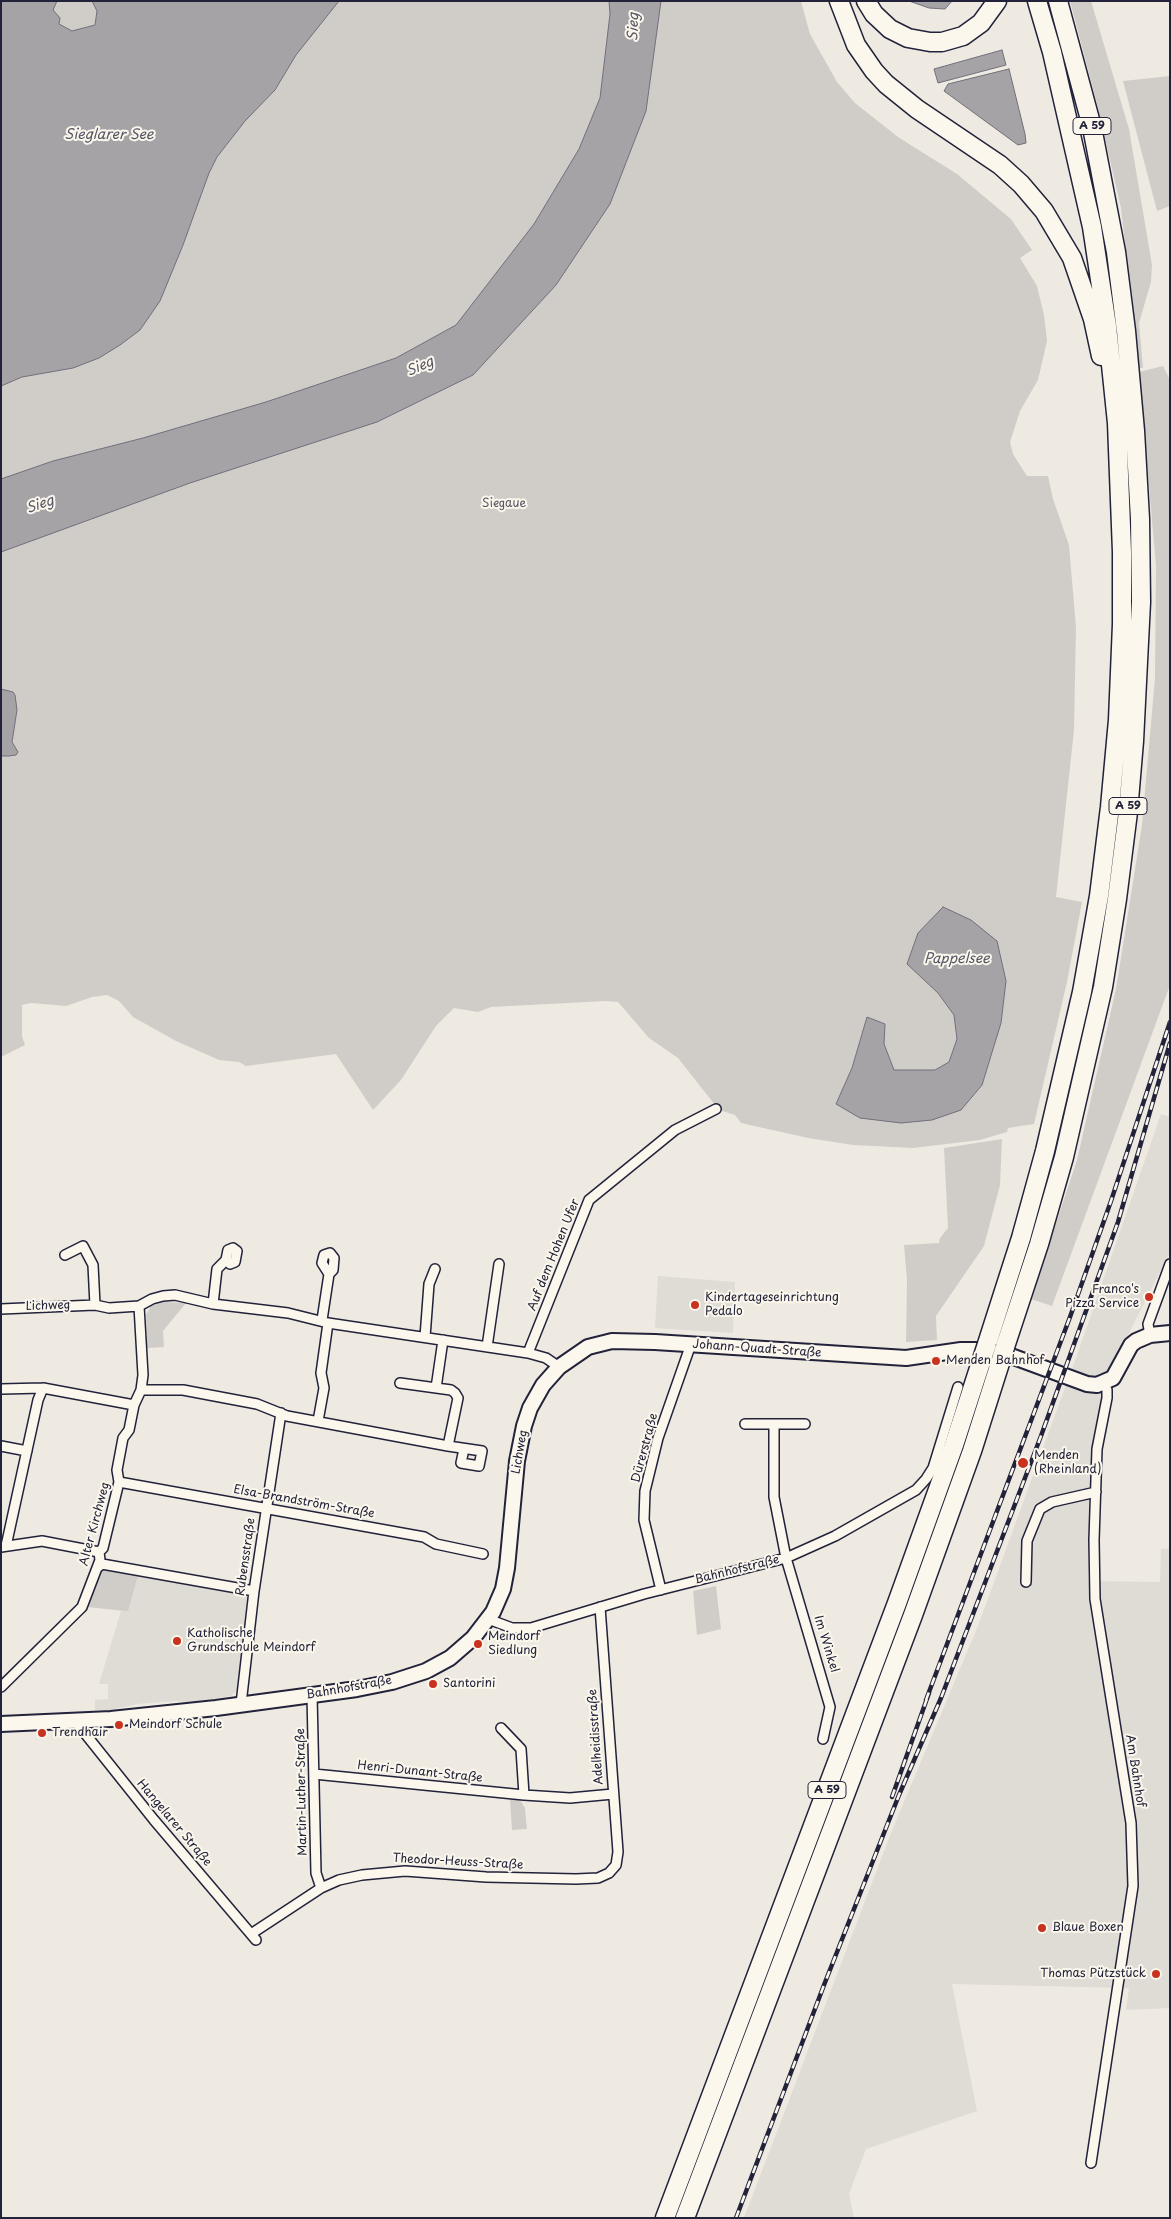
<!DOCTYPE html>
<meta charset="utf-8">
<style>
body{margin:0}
#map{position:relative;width:1171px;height:2219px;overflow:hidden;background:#eeeae2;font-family:"Playpen Sans",sans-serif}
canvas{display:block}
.frame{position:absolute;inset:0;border:2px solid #22223b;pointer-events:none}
</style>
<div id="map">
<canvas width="1171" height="2219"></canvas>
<div class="frame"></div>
</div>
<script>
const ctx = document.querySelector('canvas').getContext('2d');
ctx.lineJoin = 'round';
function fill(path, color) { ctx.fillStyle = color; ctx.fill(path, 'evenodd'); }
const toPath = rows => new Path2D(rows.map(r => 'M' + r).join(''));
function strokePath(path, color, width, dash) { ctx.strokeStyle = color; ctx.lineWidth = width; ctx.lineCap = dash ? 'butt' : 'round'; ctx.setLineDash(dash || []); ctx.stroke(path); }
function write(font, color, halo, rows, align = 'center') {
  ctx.font = font + ' "Playpen Sans",sans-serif'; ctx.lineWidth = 4; ctx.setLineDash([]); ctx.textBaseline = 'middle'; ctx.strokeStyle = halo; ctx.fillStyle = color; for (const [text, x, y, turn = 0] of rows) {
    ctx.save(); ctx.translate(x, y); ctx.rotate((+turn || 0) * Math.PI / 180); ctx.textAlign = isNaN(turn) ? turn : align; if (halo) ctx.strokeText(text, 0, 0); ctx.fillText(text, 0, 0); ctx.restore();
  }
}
const built = toPath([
 [1161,1114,1170,1117,1170,1252,1113,1365,1094,1440,1089,1508,1088,1581,1160,1582,1161,1549,1170,1549,1170,2008,1126,2010,1129,1988,952,1984,977,2111,866,2149,849,2194,854,2218,744,2218,891,1833,978,1626,1077,1355],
 [658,1276,735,1282,733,1333,655,1328],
 [105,1569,247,1596,237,1690,231,1696,191,1702,176,1701,137,1704,111,1710,95,1710,95,1700,108,1699,108,1684,99,1684,121,1611,88,1607]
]);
const green = toPath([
 [1,1,801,1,810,34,837,82,855,103,898,137,957,174,1011,219,1032,250,1020,258,1037,286,1044,315,1047,341,1038,380,1020,411,1010,442,1013,454,1027,476,1048,476,1053,499,1069,545,1076,627,1074,730,1056,897,1082,902,1067,982,1034,1124,1008,1128,1007,1132,980,1140,913,1148,853,1145,808,1138,741,1123,735,1115,719,1110,678,1058,649,1038,618,1002,606,1001,491,1007,478,1012,454,1008,436,1026,401,1080,373,1110,336,1054,246,1066,239,1062,219,1060,176,1041,133,1017,119,1001,107,995,92,997,66,1006,31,1003,22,1005,22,1036,25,1045,1,1057],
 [1070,1,1091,1,1129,129,1152,265,1151,282,1139,323,1143,368,1139,368,1121,208,1098,108],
 [1170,76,1170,206,1157,211,1123,81],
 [1163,366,1170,380,1170,985,1052,1306,1031,1299,1077,1160,1116,989,1142,825,1155,678,1156,566,1139,372],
 [1002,1139,1000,1185,984,1246,936,1316,937,1340,906,1342,907,1280,904,1245,939,1243,940,1238,948,1228,944,1148],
 [164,1302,186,1303,163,1331,164,1347,147,1348,146,1315,151,1306],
 [105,1569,138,1575,128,1611,88,1607,98,1572],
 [716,1586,721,1629,697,1635,693,1591],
 [510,1799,520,1800,525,1808,527,1829,512,1830]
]);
const water = toPath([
 [1,1,57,1,53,10,60,18,59,24,72,31,95,25,97,11,92,1,339,1,296,55,275,90,245,121,217,157,209,173,183,245,160,301,140,330,120,345,99,358,73,368,22,377,1,386,1,1],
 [609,1,661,1,646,111,610,204,556,285,473,375,377,422,190,483,1,552,1,479,53,461,143,438,266,402,396,358,456,325,534,224,579,149,600,98,610,14,609,1],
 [909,1,952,1,945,9,929,8,909,1],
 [1002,50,1006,65,938,83,934,69,1002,50],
 [1009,69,1025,134,1026,143,1018,145,944,91,948,84,1009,69],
 [1,689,13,692,15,695,17,710,12,742,18,752,16,755,9,756,1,756,1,689],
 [943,907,971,920,997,941,1006,981,1001,1023,982,1085,961,1110,932,1120,901,1123,860,1118,836,1104,852,1068,867,1017,885,1024,884,1044,894,1070,935,1070,949,1062,957,1039,954,1015,938,993,907,964,918,933,943,907]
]);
const minor = toPath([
 [65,1255,83,1246,93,1265,95,1305],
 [213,1304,217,1269,226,1260,230,1264,235,1262,237,1251,233,1248,228,1250,226,1260],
 [1,1309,95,1305,109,1308,139,1306,152,1299,163,1296,175,1295,213,1304,288,1313,328,1323,528,1353,546,1358,559,1367],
 [322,1320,329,1274,333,1270,334,1258,330,1253,324,1255,322,1263,329,1274],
 [1150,1335,1148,1324,1170,1264],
 [425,1337,429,1284,435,1269],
 [487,1347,499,1264],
 [528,1353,589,1200,675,1130,716,1109],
 [436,1388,443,1340],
 [1,1389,43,1388],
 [141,1390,183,1390,257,1404,287,1416,448,1446,458,1398,455,1393,451,1390,400,1383],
 [318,1421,324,1388,321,1373,328,1323],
 [745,1424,774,1424,774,1497,786,1558,830,1707,823,1739],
 [774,1424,805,1424],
 [1,1446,27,1451],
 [448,1446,482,1451,479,1466,461,1463,464,1449],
 [119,1482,424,1537,436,1544,483,1554],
 [6,1546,38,1400,43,1388,134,1405],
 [1,1547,42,1541,99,1552],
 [99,1552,103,1548,119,1482,117,1470,123,1438,129,1430,134,1405,141,1390,143,1375,139,1306],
 [97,1568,102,1564,254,1591],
 [1026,1582,1027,1541,1040,1509,1052,1502,1096,1492],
 [661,1590,644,1520,645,1491,658,1438,691,1344],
 [488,1619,512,1628,531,1628,644,1594,786,1558,835,1536,916,1490,926,1479,933,1468,958,1387],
 [1,1687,82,1607,100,1560,99,1552],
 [312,1695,316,1873,321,1888],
 [241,1704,254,1591,281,1413],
 [75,1721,154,1820,256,1940],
 [501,1728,521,1749,524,1795],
 [314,1774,524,1795,570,1798,613,1794],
 [251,1934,321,1888,339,1880,362,1875,405,1871,486,1877,576,1879,598,1878,609,1873,616,1865,618,1852,600,1607],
 [1091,2163,1133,1886,1131,1823,1095,1599,1094,1540,1097,1449,1107,1398,1107,1390,1104,1383]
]);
const secondary = toPath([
 [1,1724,111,1719,216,1708,357,1689,392,1682,426,1671,450,1658,473,1638,493,1612,503,1589,507,1568,517,1461,524,1426,530,1408,543,1385,559,1367,588,1347,612,1341,655,1342,906,1358,961,1350,978,1350,1011,1356,1087,1384,1097,1385,1113,1378,1131,1345,1136,1341,1150,1335,1170,1333]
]);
const motorway = toPath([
 [839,1,856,45,874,71,886,84,917,109,1000,165,1021,184,1044,211,1072,258,1093,319,1101,356],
 [866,1,874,14,890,29,908,38,930,42,942,42,963,36,981,23,997,1],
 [987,1344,1021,1238,1045,1151,1082,992,1099,896,1110,807,1118,720,1122,624,1122,552,1117,423,1107,326,1092,227,1052,52,1037,1],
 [1005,1347,1039,1244,1064,1157,1103,987,1117,899,1128,812,1134,741,1141,602,1140,519,1135,431,1126,331,1116,252,1092,127,1058,1],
 [665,2218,897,1603,954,1445,982,1359],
 [685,2218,913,1615,972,1451,1000,1363]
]);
const rail = toPath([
 [926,1700,1070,1317,1111,1201,1170,1022],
 [892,1797,929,1693],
 [736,2218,824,1985,899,1795,941,1698,1041,1436,1118,1222,1170,1043]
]);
const motorwayBridge = toPath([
 [982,1359,987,1344],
 [1000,1363,1005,1347]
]);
const markers = [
 [1149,1297,5,"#c8321e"],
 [695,1305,5,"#c8321e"],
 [936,1361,5,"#c8321e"],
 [1023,1463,6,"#c8321e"],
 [177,1641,5,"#c8321e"],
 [478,1644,5,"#c8321e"],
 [433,1684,5,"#c8321e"],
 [119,1725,5,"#c8321e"],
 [42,1733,5,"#c8321e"],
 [1042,1928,5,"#c8321e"],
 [1156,1974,5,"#c8321e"]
];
const shields = [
 [1092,126,38],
 [1128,806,38],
 [827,1790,38]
];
const shieldNames = [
 ["A 59",1092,126],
 ["A 59",1128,806],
 ["A 59",827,1790]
];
const parkNames = [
 ["Siegaue",504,504]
];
const streetNames = [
 ["Auf dem Hohen Ufer",554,1255,-68],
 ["Lichweg",48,1306,-2],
 ["Johann-Quadt-Straße",757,1349,4],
 ["Dürerstraße",645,1448,-75],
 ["Lichweg",520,1452,-80],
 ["Elsa-Brandström-Straße",304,1502,10],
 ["Alter Kirchweg",95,1524,-75],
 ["Rubensstraße",246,1557,-82],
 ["Bahnhofstraße",737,1570,-14],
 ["Im Winkel",826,1644,73],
 ["Bahnhofstraße",349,1688,-10],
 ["Adelheidisstraße",596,1737,-94],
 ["Am Bahnhof",1135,1771,81],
 ["Henri-Dunant-Straße",420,1772,6],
 ["Martin-Luther-Straße",302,1792,-91],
 ["Hangelarer Straße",174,1823,50],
 ["Theodor-Heuss-Straße",458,1862,3]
];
const poiNames = [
 ["Franco's",1139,1290,"right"],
 ["Pizza Service",1139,1304,"right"],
 ["Kindertageseinrichtung",705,1298],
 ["Pedalo",705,1312],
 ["Menden Bahnhof",946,1361],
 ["Menden",1034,1456],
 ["(Rheinland)",1034,1470],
 ["Katholische",187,1634],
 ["Grundschule Meindorf",187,1648],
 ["Meindorf",488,1637],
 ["Siedlung",488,1651],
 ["Santorini",443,1684],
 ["Meindorf Schule",129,1725],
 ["Trendhair",52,1733],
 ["Blaue Boxen",1052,1928],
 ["Thomas Pützstück",1146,1974,"right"]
];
const waterNames = [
 ["Sieg",634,27,-88],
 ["Sieglarer See",109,135],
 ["Sieg",420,367,-24],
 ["Sieg",40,505,-19],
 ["Pappelsee",957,959]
];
fill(built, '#dfdbd5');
fill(green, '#d0cdc9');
fill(water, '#a6a3a7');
strokePath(water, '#716f7c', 1);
strokePath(minor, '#22223b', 12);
strokePath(secondary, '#22223b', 18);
strokePath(motorway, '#22223b', 21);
strokePath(minor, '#fbf7ec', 9);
strokePath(secondary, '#fbf7ec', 14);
strokePath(motorway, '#fbf7ec', 18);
strokePath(rail, '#22223b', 4.5);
strokePath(rail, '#fbf7ec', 2.5, [8]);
strokePath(motorwayBridge, '#22223b', 21, []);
strokePath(motorwayBridge, '#fbf7ec', 18);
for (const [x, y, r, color] of markers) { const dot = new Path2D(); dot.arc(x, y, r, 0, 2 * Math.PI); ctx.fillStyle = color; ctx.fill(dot); strokePath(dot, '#fbf7ec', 2); }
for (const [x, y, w] of shields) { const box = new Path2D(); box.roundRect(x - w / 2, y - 8.5, w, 17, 4); ctx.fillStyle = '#fbf7ec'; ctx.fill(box); strokePath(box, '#22223b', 1); }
write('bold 11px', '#22223b', null, shieldNames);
write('12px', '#565566', '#fbf7ec', parkNames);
write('12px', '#22223b', '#fbf7ec', streetNames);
write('12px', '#22223b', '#fbf7ec', poiNames, 'left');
write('italic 14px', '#575666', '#fbf7ec', waterNames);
</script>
